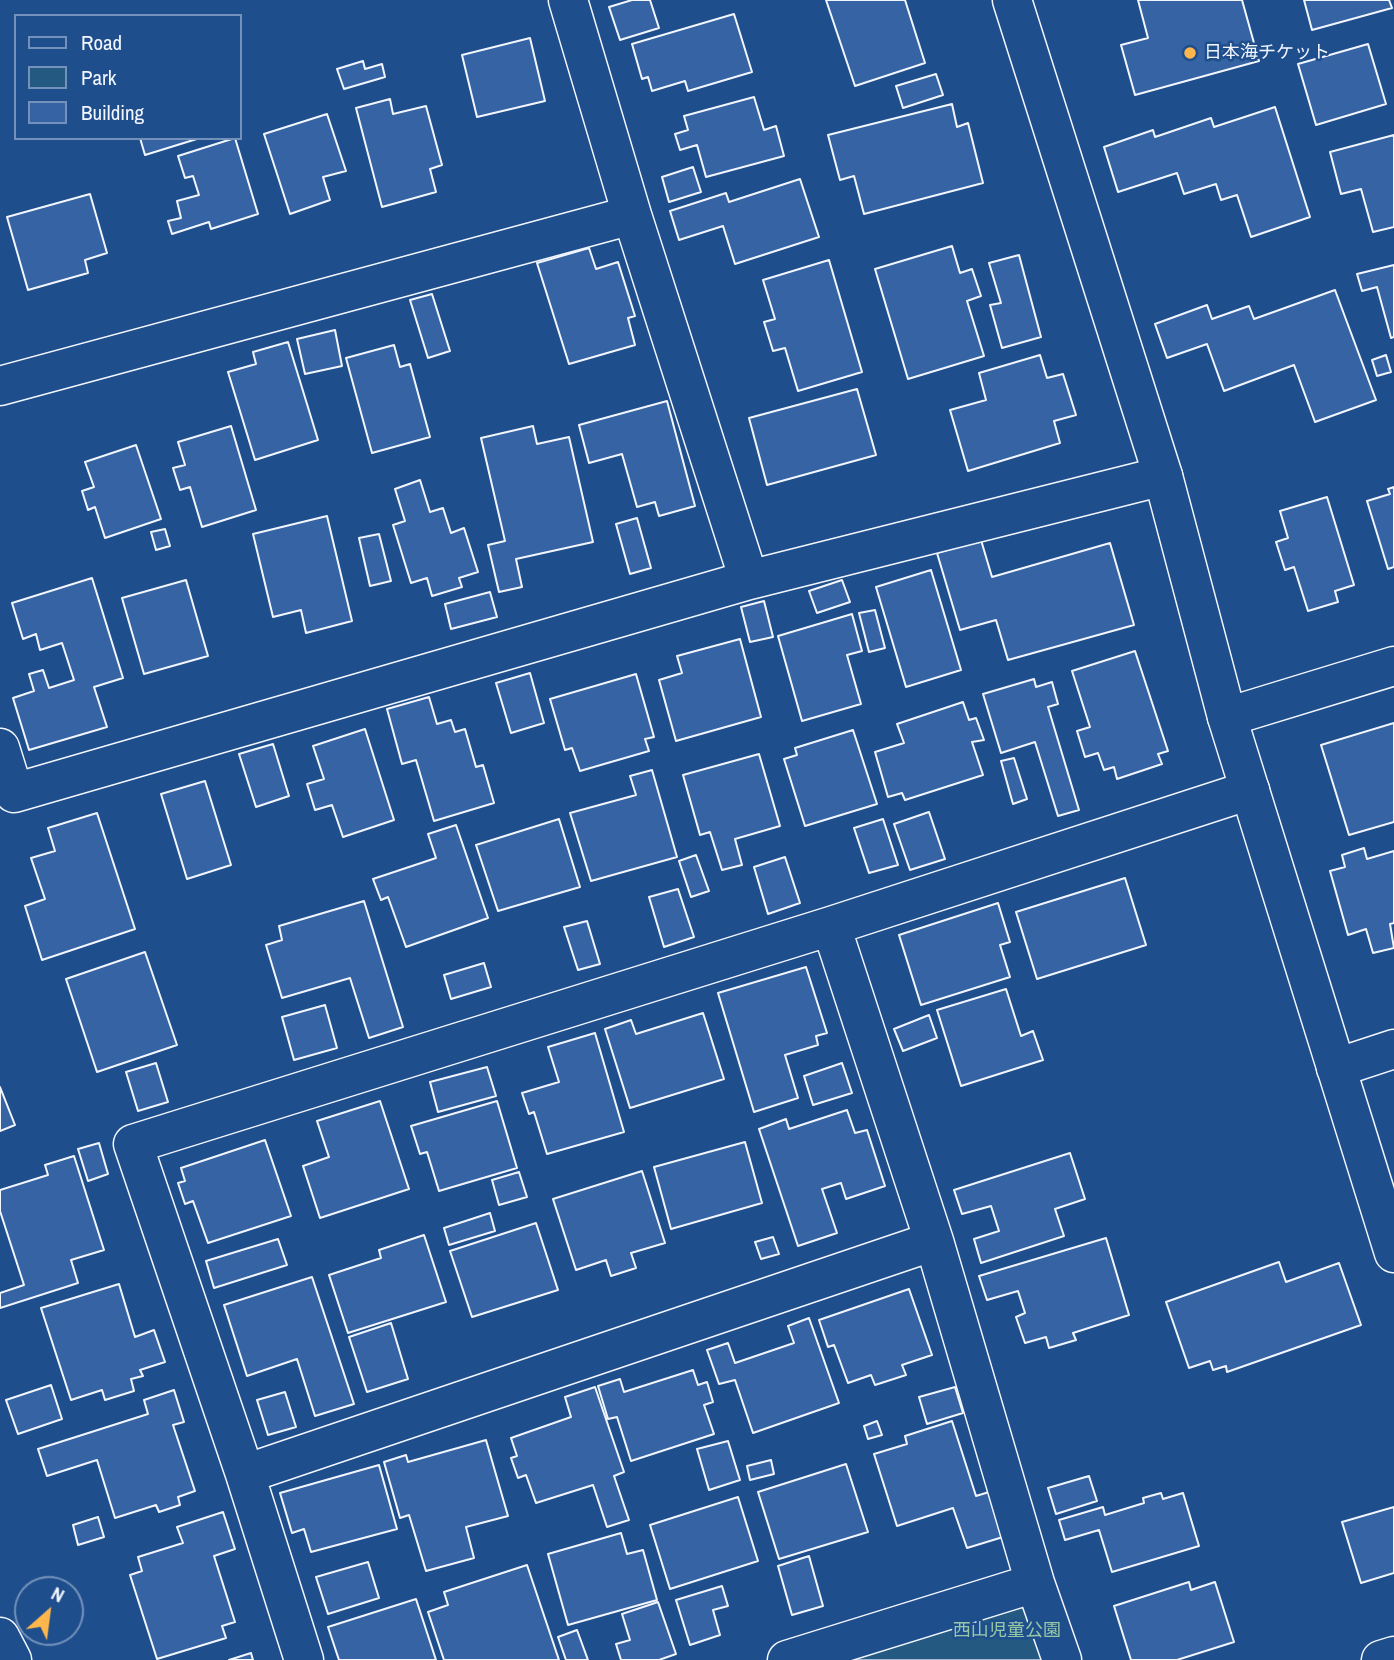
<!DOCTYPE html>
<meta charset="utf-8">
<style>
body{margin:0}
#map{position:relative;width:1394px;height:1660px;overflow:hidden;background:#1f4e8c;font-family:"Archivo Narrow",sans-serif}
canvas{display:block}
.legend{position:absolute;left:14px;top:14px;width:228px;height:126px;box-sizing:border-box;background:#1f4e8c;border:2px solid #7391ba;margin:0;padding:9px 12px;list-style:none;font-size:21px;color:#f2f6ff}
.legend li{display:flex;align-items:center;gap:14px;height:35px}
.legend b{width:35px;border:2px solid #7391ba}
.north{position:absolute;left:14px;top:1576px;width:70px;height:70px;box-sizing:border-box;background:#1f4e8c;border:2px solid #7391ba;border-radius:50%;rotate:28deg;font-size:19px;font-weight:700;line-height:28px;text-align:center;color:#f2f6ff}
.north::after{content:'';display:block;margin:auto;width:24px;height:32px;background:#ffb74d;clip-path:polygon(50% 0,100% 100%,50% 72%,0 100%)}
</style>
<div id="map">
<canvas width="1394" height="1660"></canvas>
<ul class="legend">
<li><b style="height:9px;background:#1f4e8c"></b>Road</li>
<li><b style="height:19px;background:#245a82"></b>Park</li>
<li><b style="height:19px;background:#3563a3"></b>Building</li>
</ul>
<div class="north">N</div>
</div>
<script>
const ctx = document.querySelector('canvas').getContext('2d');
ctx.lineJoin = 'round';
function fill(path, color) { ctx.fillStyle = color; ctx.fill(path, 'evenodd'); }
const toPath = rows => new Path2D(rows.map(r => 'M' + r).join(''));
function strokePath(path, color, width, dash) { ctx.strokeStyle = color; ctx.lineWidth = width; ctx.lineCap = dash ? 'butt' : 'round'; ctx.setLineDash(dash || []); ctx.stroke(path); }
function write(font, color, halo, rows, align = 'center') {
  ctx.font = font + ' "Archivo Narrow","Noto Sans JP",sans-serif'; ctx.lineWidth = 5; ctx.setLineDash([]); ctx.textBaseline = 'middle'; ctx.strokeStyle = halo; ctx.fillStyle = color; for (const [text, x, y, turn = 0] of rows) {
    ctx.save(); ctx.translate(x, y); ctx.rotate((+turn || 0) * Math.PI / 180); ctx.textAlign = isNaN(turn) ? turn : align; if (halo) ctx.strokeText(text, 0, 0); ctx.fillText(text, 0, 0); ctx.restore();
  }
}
const green = toPath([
 [1008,1601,1036,1614,1050,1660,823,1660,1008,1601]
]);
const building = toPath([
 [632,0,650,0,659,28,620,40,609,7,632,0],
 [826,0,905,0,925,63,855,86,826,0],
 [1138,0,1242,0,1259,61,1135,95,1121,45,1148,38,1138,0],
 [1304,0,1389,0,1392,8,1312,30,1304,0],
 [734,14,752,72,688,91,685,81,652,91,648,77,642,79,632,44,734,14],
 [530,38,545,101,477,117,462,55,530,38],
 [1368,44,1386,104,1316,125,1298,64,1368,44],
 [363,61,365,69,382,64,385,77,344,89,337,69,363,61],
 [936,74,943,95,903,108,896,86,936,74],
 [754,97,764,130,776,126,784,156,706,177,697,145,680,150,675,134,688,130,684,116,754,97],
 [390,99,393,114,426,106,442,165,430,169,436,192,382,207,356,108,390,99],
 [952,104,957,127,968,123,983,183,864,214,854,176,840,180,828,135,952,104],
 [1275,107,1310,217,1251,237,1237,195,1221,200,1216,184,1184,194,1177,173,1118,192,1104,147,1153,130,1155,137,1211,118,1214,127,1275,107],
 [327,114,346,171,323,177,330,200,290,214,264,134,327,114],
 [1394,135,1394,227,1373,232,1361,189,1341,194,1330,152,1394,135],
 [140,138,200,138,145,155,140,138],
 [235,138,258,214,211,229,209,222,172,234,168,221,181,218,177,201,199,195,193,176,185,178,178,156,235,138],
 [693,167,701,192,669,202,662,177,693,167],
 [800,179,819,237,735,264,723,226,679,240,670,211,726,193,729,202,800,179],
 [90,194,107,253,85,260,88,273,28,290,7,217,90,194],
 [952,246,960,273,972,269,981,296,967,301,984,356,908,379,875,269,952,246],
 [589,248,596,269,618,262,635,316,628,318,635,345,569,364,537,263,589,248],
 [1019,255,1041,337,1002,348,990,305,1001,303,989,263,1019,255],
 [829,260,862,372,798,391,785,348,773,351,764,322,775,319,763,280,829,260],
 [1394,265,1394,337,1391,338,1377,287,1362,291,1357,274,1394,265],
 [1335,290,1376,400,1315,422,1294,365,1224,391,1207,344,1167,358,1155,324,1207,305,1212,319,1249,306,1254,319,1335,290],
 [432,294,450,351,428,358,410,300,432,294],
 [335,330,342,366,305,374,297,339,335,330],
 [288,342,318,440,255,460,228,372,256,364,253,352,288,342],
 [394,345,400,367,410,364,430,437,372,453,346,358,394,345],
 [1040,355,1047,378,1063,374,1076,415,1054,421,1060,443,968,471,950,410,986,400,979,373,1040,355],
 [1386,355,1391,372,1377,376,1372,360,1386,355],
 [857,389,876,455,767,485,749,418,857,389],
 [667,401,695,506,659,516,655,502,637,507,622,454,589,463,579,425,667,401],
 [231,426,256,510,202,527,190,487,180,490,173,468,185,465,178,442,231,426],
 [533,426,537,444,569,437,593,542,516,559,522,587,499,592,488,545,505,541,481,438,533,426],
 [136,445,161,519,105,538,95,507,88,510,82,491,94,487,85,462,136,445],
 [420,480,430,512,443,508,451,533,464,528,478,572,459,578,462,587,432,596,427,578,411,583,393,525,405,521,395,489,420,480],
 [1394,487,1394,567,1388,569,1367,501,1390,494,1388,489,1394,487],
 [1327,497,1354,585,1335,591,1338,602,1308,611,1294,567,1285,570,1276,542,1288,538,1280,511,1327,497],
 [327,516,352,621,306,633,301,610,273,617,253,534,327,516],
 [637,518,651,568,630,574,616,524,637,518],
 [165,529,170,546,156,550,151,532,165,529],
 [379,534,391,581,370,586,359,538,379,534],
 [981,540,992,577,1110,543,1134,625,1008,660,996,620,960,630,937,553,981,540],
 [931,570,961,670,906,687,876,587,931,570],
 [92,578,123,678,94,687,107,727,29,750,13,698,34,691,29,674,43,670,49,688,74,680,62,643,40,650,36,634,23,639,12,603,92,578],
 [186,580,208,656,144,674,122,598,186,580],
 [842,580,850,602,817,613,809,591,842,580],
 [490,592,497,617,451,629,445,604,490,592],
 [764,601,773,637,750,642,741,607,764,601],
 [875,610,885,648,869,652,859,613,875,610],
 [852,614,862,651,847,655,861,704,802,721,778,636,852,614],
 [740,639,761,717,676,741,659,680,682,673,677,656,740,639],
 [1135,651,1168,751,1158,754,1162,764,1117,779,1114,767,1104,770,1098,753,1085,757,1077,731,1090,727,1072,671,1135,651],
 [530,673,544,723,511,733,496,683,530,673],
 [636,674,654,737,645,739,649,751,580,771,572,748,565,750,550,699,636,674],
 [1034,679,1036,687,1052,682,1058,704,1048,707,1079,810,1058,816,1035,742,1001,753,983,694,1034,679],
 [429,697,437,724,451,720,455,732,465,729,476,767,483,765,494,803,434,821,416,760,402,764,387,709,429,697],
 [963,702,969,720,976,718,984,740,972,742,983,775,905,800,902,793,888,797,875,752,904,743,897,724,963,702],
 [1394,723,1394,822,1349,835,1321,745,1394,723],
 [365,729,394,820,343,837,332,805,315,810,307,784,324,779,313,746,365,729],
 [853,730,877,804,805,826,784,759,797,755,795,748,853,730],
 [273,744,289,796,256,807,239,754,273,744],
 [759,754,780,826,735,839,742,865,722,870,710,832,700,835,683,775,759,754],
 [1014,758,1027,799,1013,804,1001,761,1014,758],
 [652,770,677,857,591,881,570,813,636,795,630,776,652,770],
 [205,781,231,865,187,879,161,794,205,781],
 [929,812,945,859,910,870,894,824,929,812],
 [97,813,135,929,42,960,25,906,45,899,31,858,55,851,48,828,97,813],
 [559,819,580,887,498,911,476,845,559,819],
 [883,819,898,865,869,873,854,828,883,819],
 [456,825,488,918,406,947,388,897,381,900,373,879,436,858,428,834,456,825],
 [1364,848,1367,859,1394,851,1394,923,1390,924,1394,948,1373,953,1366,929,1348,935,1330,871,1345,867,1342,855,1364,848],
 [696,855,709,891,691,897,679,861,696,855],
 [785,857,800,903,768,914,754,867,785,857],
 [1125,878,1146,945,1037,979,1016,912,1125,878],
 [678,889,694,937,664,947,649,897,678,889],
 [364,901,403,1027,369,1038,350,978,282,998,266,945,282,940,279,926,364,901],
 [998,903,1010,942,1000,945,1010,977,921,1005,899,935,998,903],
 [587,921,600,964,578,970,564,927,587,921],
 [145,952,177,1045,97,1072,66,979,145,952],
 [484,963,491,987,451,999,444,975,484,963],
 [806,967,827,1033,816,1036,818,1045,785,1055,798,1098,754,1112,718,993,806,967],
 [1006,989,1021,1036,1033,1031,1043,1060,961,1086,937,1010,1006,989],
 [325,1005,337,1048,294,1060,282,1017,325,1005],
 [703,1013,724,1079,630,1108,605,1029,631,1020,636,1034,703,1013],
 [929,1015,937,1038,903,1051,894,1029,929,1015],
 [595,1033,624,1132,547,1154,534,1112,529,1114,522,1093,559,1082,548,1047,595,1033],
 [156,1063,168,1102,138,1111,126,1072,156,1063],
 [842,1063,852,1093,813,1105,804,1076,842,1063],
 [487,1067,496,1096,438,1112,430,1082,487,1067],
 [0,1087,15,1125,0,1131,0,1087],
 [380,1101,409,1189,320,1218,303,1166,329,1157,317,1121,380,1101],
 [497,1101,517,1168,439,1191,427,1152,420,1154,411,1126,497,1101],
 [847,1110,855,1133,867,1130,885,1186,846,1199,841,1183,822,1189,837,1233,798,1246,759,1129,786,1119,789,1129,847,1110],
 [265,1140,291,1216,208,1243,193,1201,185,1204,178,1183,185,1181,181,1168,265,1140],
 [745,1142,762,1203,671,1229,654,1167,745,1142],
 [99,1143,108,1174,88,1181,78,1149,99,1143],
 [1070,1153,1085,1199,1055,1209,1064,1236,981,1263,974,1239,999,1231,991,1206,962,1214,954,1190,1070,1153],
 [74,1156,104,1250,71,1260,78,1283,0,1308,0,1293,24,1285,0,1211,0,1190,48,1175,45,1165,74,1156],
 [642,1171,665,1243,631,1253,636,1268,611,1276,606,1260,576,1270,553,1199,642,1171],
 [519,1172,527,1197,499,1205,492,1180,519,1172],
 [490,1213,495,1231,449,1245,444,1228,490,1213],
 [536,1223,558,1290,472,1317,450,1251,536,1223],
 [424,1235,446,1302,348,1333,329,1275,381,1258,379,1250,424,1235],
 [773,1237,779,1254,761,1259,755,1242,773,1237],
 [1106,1238,1129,1315,1073,1333,1076,1340,1049,1348,1046,1337,1025,1343,1016,1317,1025,1313,1018,1291,987,1300,979,1276,1106,1238],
 [278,1239,287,1265,214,1288,206,1261,278,1239],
 [1279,1262,1286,1282,1339,1263,1361,1325,1227,1372,1226,1366,1213,1370,1210,1361,1189,1368,1166,1302,1279,1262],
 [312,1277,354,1404,315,1416,297,1359,247,1376,224,1305,312,1277],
 [119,1284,135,1337,154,1330,165,1362,140,1370,143,1376,131,1379,134,1391,105,1400,102,1390,71,1400,41,1308,119,1284],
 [909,1289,932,1355,902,1365,906,1375,875,1385,871,1375,848,1383,834,1345,828,1347,819,1320,909,1289],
 [809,1318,839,1403,753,1433,735,1380,719,1384,707,1350,728,1343,735,1363,794,1343,788,1326,809,1318],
 [391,1323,408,1379,367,1392,349,1337,391,1323],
 [693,1370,698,1385,707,1382,713,1402,704,1405,714,1434,631,1461,617,1417,608,1419,598,1386,620,1379,624,1392,693,1370],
 [51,1385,62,1419,18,1434,6,1400,51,1385],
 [595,1387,624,1472,614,1476,629,1520,607,1527,593,1485,536,1503,526,1475,518,1478,511,1458,517,1456,511,1438,571,1417,565,1397,595,1387],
 [955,1387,963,1413,927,1424,919,1397,955,1387],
 [174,1390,184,1422,173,1425,195,1491,178,1497,180,1505,159,1512,156,1505,115,1518,97,1460,47,1476,38,1449,148,1414,144,1400,174,1390],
 [285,1392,296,1427,268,1435,257,1400,285,1392],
 [877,1421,882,1435,868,1439,864,1426,877,1421],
 [952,1421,976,1496,989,1492,1003,1537,967,1548,953,1508,897,1526,874,1454,907,1444,905,1436,952,1421],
 [486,1440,508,1516,466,1527,474,1558,426,1571,409,1515,400,1518,384,1462,406,1455,408,1462,486,1440],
 [728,1441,740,1480,709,1490,697,1449,728,1441],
 [771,1460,774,1474,750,1480,747,1466,771,1460],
 [846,1464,868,1532,779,1559,758,1492,846,1464],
 [379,1465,397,1529,311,1552,304,1529,292,1533,280,1493,379,1465],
 [1089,1476,1097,1501,1056,1514,1048,1488,1089,1476],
 [1161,1493,1163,1499,1183,1493,1199,1546,1112,1572,1099,1530,1065,1540,1059,1520,1103,1507,1105,1515,1144,1503,1143,1498,1161,1493],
 [738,1497,758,1561,670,1589,650,1525,738,1497],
 [1394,1507,1394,1573,1361,1583,1342,1522,1394,1507],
 [223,1512,235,1549,214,1556,235,1622,222,1626,226,1638,157,1659,130,1575,142,1571,138,1557,183,1543,177,1527,223,1512],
 [98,1517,104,1537,78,1545,73,1525,98,1517],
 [621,1533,627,1554,643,1550,657,1600,568,1625,548,1554,621,1533],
 [809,1556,823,1606,792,1615,778,1566,809,1556],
 [368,1562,379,1598,328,1614,316,1577,368,1562],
 [527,1565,559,1660,444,1660,428,1612,448,1605,444,1592,527,1565],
 [1189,1582,1191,1590,1215,1582,1234,1642,1177,1660,1131,1660,1114,1606,1189,1582],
 [722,1586,728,1606,713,1610,720,1635,690,1645,676,1600,722,1586],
 [416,1599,436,1660,339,1660,328,1627,416,1599],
 [658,1602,676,1654,659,1660,621,1660,616,1644,630,1640,622,1614,658,1602],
 [577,1630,588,1660,566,1660,558,1637,577,1630],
 [251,1653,253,1660,229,1660,251,1653]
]);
const street = toPath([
 [568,0,632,215,749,580],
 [0,386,632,215],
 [1227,717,1394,666],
 [0,748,14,793,749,580,1163,476],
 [831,926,934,1241,1035,1583,1062,1660],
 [1336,1068,1394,1049],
 [245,1474,934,1241],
 [0,1637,12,1660],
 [304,1660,245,1474,133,1144,831,926,1250,790],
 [787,1660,1035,1583],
 [1381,1660,1394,1656]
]);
const secondary = toPath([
 [1012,0,1163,476,1227,717,1394,1253]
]);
const markers = [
 [1190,53,7,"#ffb74d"]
];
const poiNames = [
 ["日本海チケット",1204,53]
];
const parkNames = [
 ["西山児童公園",1007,1631]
];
fill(green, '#245a82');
strokePath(green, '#a8bbd7', 2);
fill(building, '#3563a3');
strokePath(building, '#f2f6ff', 2);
strokePath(street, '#f2f6ff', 41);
strokePath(secondary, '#f2f6ff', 41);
strokePath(street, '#1f4e8c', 38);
strokePath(secondary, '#1f4e8c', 38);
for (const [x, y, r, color] of markers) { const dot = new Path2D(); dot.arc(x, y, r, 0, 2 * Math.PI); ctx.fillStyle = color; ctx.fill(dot); strokePath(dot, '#1f4e8c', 2.5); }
write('18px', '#f2f6ff', '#1f4e8c', poiNames, 'left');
write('18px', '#97c8a6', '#1f4e8c', parkNames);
</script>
